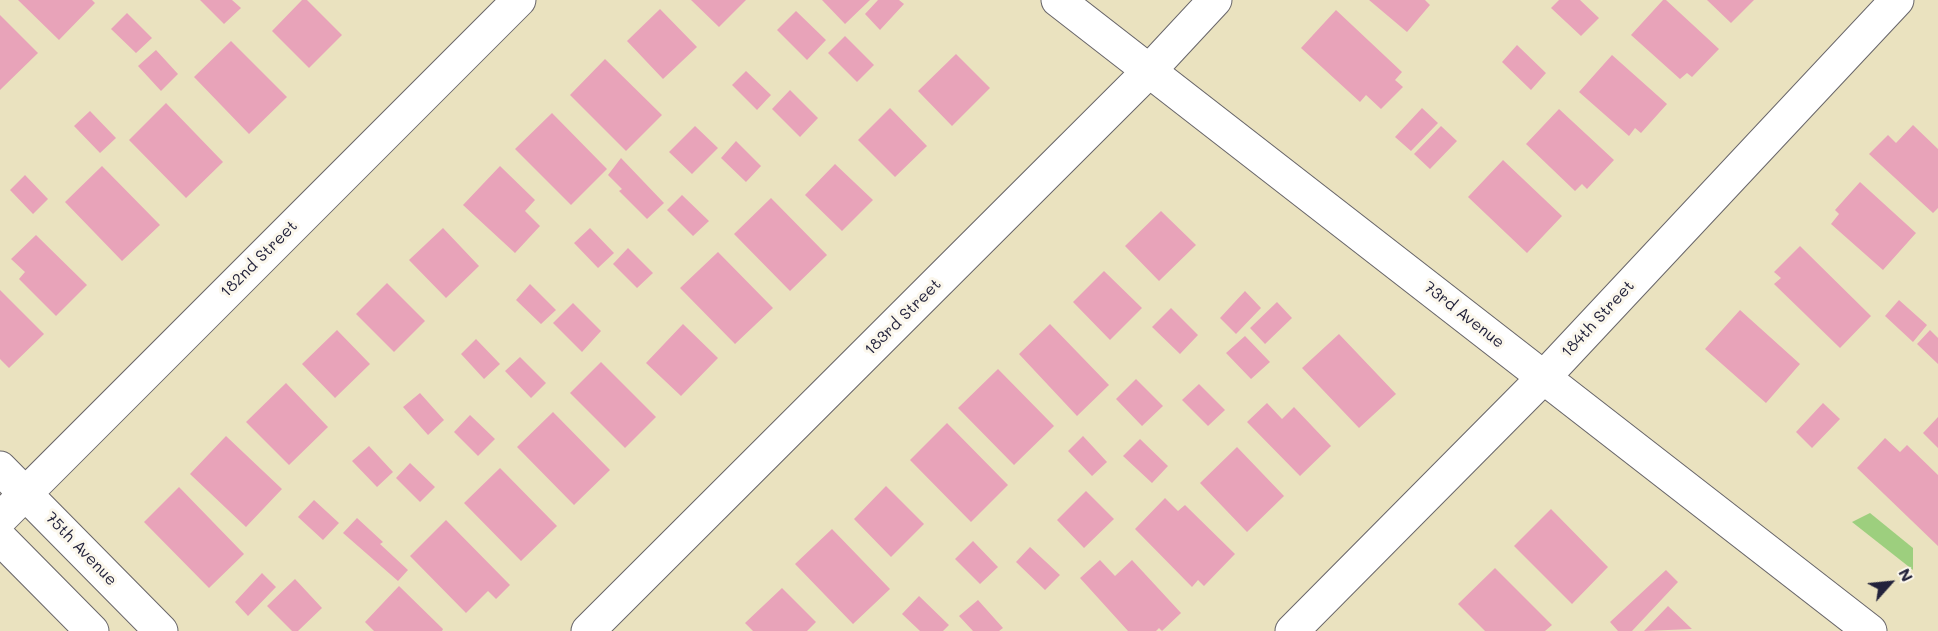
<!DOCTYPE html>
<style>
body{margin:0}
#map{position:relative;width:1938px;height:631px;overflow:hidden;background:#eae2bf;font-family:Mali,sans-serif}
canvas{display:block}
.north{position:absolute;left:1860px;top:553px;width:60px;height:60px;-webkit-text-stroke:4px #fbf7ec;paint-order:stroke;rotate:63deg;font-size:16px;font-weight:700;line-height:24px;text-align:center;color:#22223b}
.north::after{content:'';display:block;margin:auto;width:21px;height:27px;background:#22223b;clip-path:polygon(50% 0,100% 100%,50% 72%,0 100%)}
</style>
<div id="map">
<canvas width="1938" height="631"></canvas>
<div class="north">N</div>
</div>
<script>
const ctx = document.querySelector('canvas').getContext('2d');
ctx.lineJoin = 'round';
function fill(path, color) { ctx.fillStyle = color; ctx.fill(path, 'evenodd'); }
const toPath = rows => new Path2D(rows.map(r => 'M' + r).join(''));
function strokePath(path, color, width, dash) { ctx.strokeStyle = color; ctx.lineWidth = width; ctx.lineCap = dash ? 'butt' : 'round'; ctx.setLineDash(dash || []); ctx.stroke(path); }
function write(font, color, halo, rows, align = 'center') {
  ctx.font = font + ' Mali,sans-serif'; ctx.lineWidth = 6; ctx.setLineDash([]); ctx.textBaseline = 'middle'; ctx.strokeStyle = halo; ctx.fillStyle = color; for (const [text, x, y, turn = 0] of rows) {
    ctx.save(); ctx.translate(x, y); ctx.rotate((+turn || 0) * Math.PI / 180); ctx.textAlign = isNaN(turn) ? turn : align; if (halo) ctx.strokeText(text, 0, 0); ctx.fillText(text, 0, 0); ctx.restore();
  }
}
const green = toPath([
 [1870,513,1913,548,1913,570,1852,522]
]);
const building = toPath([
 [18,0,92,0,95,3,59,40],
 [200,0,232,0,241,8,224,24],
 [302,0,307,0,342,35,309,68,272,31],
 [691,0,746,0,719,27],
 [822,0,870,0,845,24],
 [878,0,899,0,904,4,880,30,865,14],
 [1369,0,1425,0,1430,5,1407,32],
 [1559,0,1580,0,1599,18,1581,36,1551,8],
 [1663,0,1666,0,1719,49,1692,77,1687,73,1680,79,1631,35],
 [1707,0,1754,0,1731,23],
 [660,9,697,47,663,79,627,41],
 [1336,10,1402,72,1395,80,1403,87,1381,109,1366,95,1360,102,1301,48],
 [796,11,826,40,807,60,777,30],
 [127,13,152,38,136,53,111,29],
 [0,15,38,53,0,90],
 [845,36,874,65,857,82,828,53],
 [231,41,287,97,249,134,194,77],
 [1517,45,1546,73,1531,90,1502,62],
 [156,50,178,74,161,91,138,66],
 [956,54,990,88,952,126,918,91],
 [1612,55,1667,104,1641,133,1635,128,1629,136,1579,92],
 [605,59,662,115,626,151,570,95],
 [746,71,771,95,757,110,732,85],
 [790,90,818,118,800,137,772,109],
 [166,103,223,162,186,198,129,140],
 [890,108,927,146,895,177,858,140],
 [1422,108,1438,123,1411,151,1395,137],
 [1559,109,1614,160,1587,189,1582,184,1575,191,1526,144],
 [90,111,116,138,100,153,74,126],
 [552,113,607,169,571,205,515,149],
 [1913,125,1938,149,1938,208,1933,213,1869,154,1888,135,1896,143],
 [695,126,718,148,692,174,669,152],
 [1441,126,1457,141,1430,169,1414,154],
 [736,141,761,166,746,182,721,158],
 [621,158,664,203,647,219,619,191,622,189,608,175],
 [1503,160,1562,216,1527,253,1468,197],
 [835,164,873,200,842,231,805,195],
 [102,166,160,225,122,261,65,202],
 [500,166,535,200,525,211,540,226,515,253,463,205],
 [25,175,48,199,33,214,10,190],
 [1860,182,1916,233,1883,270,1831,224,1839,214,1835,210],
 [682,195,709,221,693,236,667,210],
 [771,198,827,255,790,291,734,234],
 [1161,211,1196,245,1159,281,1125,246],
 [443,228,479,266,446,298,409,260],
 [590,228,614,253,598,268,574,243],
 [36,235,87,285,56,316,19,279,25,272,11,259],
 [1800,246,1871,316,1840,348,1774,284,1781,278,1774,272],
 [628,248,653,273,637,288,613,264],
 [718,252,773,308,735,344,680,288],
 [1104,271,1142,308,1110,340,1073,302],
 [387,283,425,321,394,352,356,314],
 [530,284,556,310,541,324,516,300],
 [0,290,44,334,9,368,0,359],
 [1245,291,1261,308,1236,334,1220,318],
 [1899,300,1927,325,1913,342,1885,316],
 [1277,302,1292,318,1265,344,1250,328],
 [573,303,601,331,582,352,553,323],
 [1171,308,1198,335,1180,354,1152,327],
 [1740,310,1800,364,1766,403,1705,349],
 [683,324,718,358,681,396,646,363],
 [1050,324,1109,385,1077,416,1019,354],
 [337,330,370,364,335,398,302,364],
 [1930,330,1938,338,1938,364,1917,344],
 [1339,334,1396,394,1359,428,1302,368],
 [1245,336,1270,362,1251,379,1226,353],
 [476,339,500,364,484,379,461,354],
 [520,357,546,383,531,398,505,371],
 [601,362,656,417,625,448,570,393],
 [998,369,1054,426,1014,465,958,408],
 [1136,379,1163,406,1142,426,1116,399],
 [286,383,328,427,289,465,246,422],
 [1199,384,1225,410,1208,426,1182,400],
 [420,393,444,420,428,435,403,407],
 [1267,403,1282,419,1294,407,1331,446,1300,476,1247,422],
 [1823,403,1840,419,1812,448,1796,432],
 [553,412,610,470,574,505,517,447],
 [470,415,495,439,478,456,454,432],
 [1938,417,1938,448,1923,433],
 [947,423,1008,485,971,522,910,460],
 [226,436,282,489,246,527,190,474],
 [1083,436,1107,462,1092,476,1068,451],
 [1885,438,1900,452,1907,445,1938,475,1938,546,1857,468],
 [1140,439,1168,466,1152,483,1123,456],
 [369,446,393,472,377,487,352,461],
 [1237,447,1284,496,1247,532,1200,483],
 [410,463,435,487,420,502,396,478],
 [500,468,557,526,521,561,464,503],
 [886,486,924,524,891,557,854,519],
 [179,487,244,554,209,588,144,522],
 [1086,491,1114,519,1084,548,1057,520],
 [1165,498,1178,511,1185,505,1235,554,1204,586,1198,580,1192,587,1135,529],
 [314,500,339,523,323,540,298,517],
 [1551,509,1608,567,1572,604,1514,546],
 [357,518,383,542,380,544,408,570,398,581,343,533],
 [446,520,510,585,496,599,488,591,466,613,410,556],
 [832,529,890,589,853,624,795,564],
 [973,541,998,567,980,584,955,559],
 [1030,547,1060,575,1045,590,1016,562],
 [1100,560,1115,576,1132,560,1181,613,1162,631,1159,628,1156,631,1128,631,1080,578],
 [1495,568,1552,625,1545,631,1485,631,1458,604],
 [1666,570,1678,582,1632,631,1618,631,1610,622],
 [262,573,276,587,248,616,235,602],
 [295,579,322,608,298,631,292,631,267,606],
 [399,586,443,629,442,631,374,631,365,622],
 [782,588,816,622,807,631,753,631,745,623],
 [919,596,949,625,943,631,920,631,902,614],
 [978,600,1003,628,999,631,973,631,959,616],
 [1668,606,1692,629,1644,631]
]);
const minor = toPath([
 [0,468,161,631],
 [0,519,519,0],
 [0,538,92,631],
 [588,631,1149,71,1215,0],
 [1292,631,1544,377,1897,0]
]);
const tertiary = toPath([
 [1058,0,1870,631]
]);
const streetNames = [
 ["182nd Street",259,259,-45],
 ["73rd Avenue",1464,315,38],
 ["183rd Street",903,317,-45],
 ["184th Street",1598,319,-47],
 ["75th Avenue",81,549,46]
];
fill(green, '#9dcf7e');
fill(building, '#e8a3b9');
strokePath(minor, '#686569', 35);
strokePath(tertiary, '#686569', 35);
strokePath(minor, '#fff', 33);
strokePath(tertiary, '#fff', 33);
write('16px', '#22223b', '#fbf7ec', streetNames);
</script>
